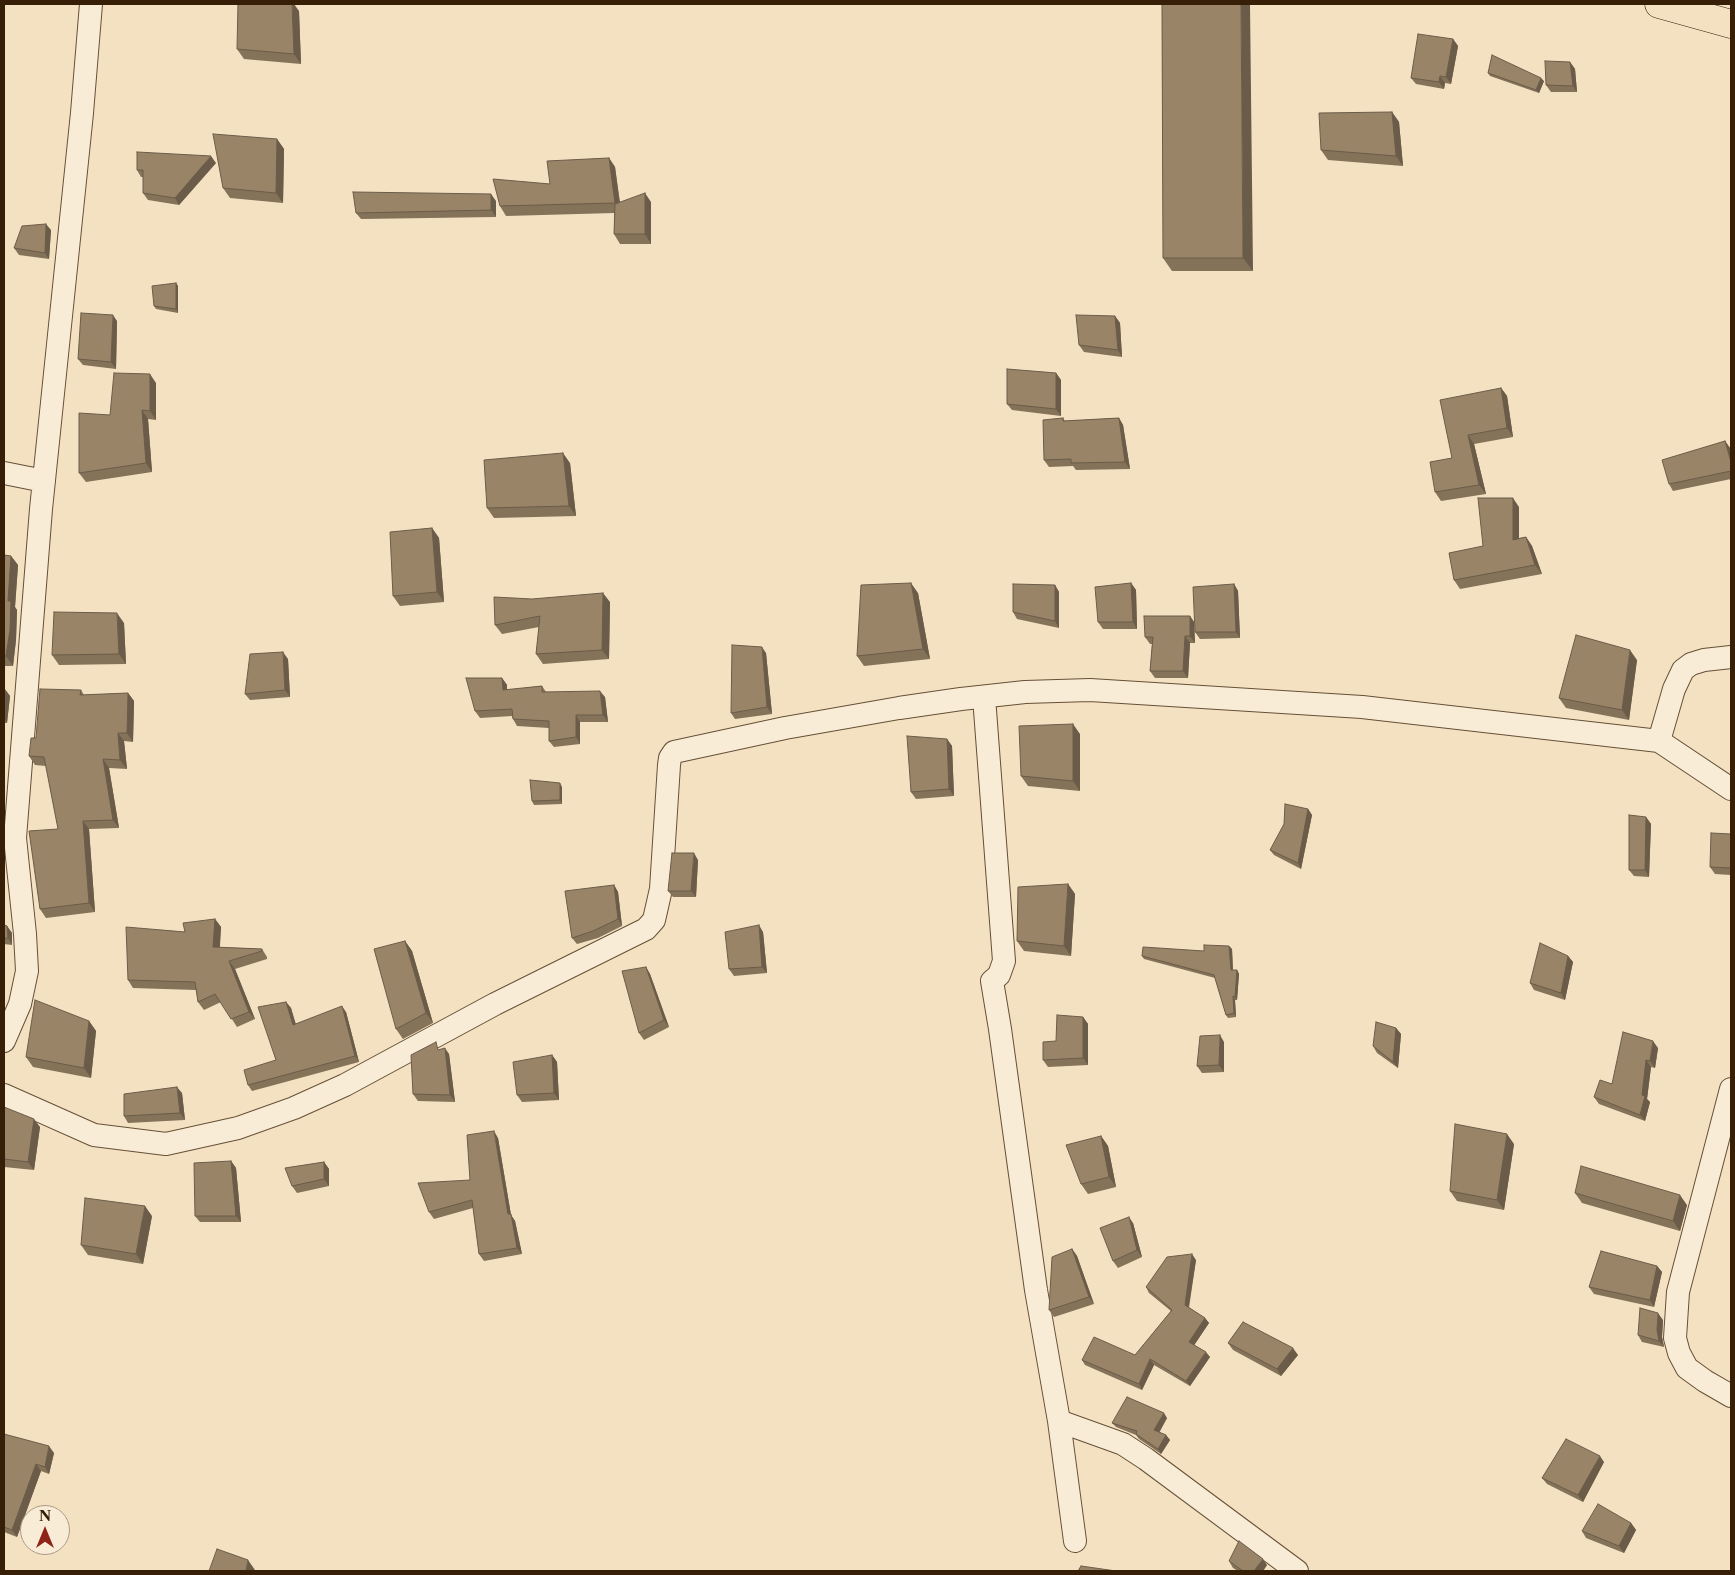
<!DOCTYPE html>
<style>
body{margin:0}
#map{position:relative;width:1735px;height:1575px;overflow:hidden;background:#f4e1c2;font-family:"Libre Caslon Text",serif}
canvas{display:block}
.frame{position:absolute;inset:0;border:5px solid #371f07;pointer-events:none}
.north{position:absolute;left:20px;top:1505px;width:50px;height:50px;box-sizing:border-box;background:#f8ecd7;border:1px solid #ab9a84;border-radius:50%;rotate:0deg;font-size:14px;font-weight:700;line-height:20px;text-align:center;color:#371f07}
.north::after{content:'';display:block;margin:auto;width:18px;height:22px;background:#8f2418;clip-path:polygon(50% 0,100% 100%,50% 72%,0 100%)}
</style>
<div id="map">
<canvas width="1735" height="1575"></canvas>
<div class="frame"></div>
<div class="north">N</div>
</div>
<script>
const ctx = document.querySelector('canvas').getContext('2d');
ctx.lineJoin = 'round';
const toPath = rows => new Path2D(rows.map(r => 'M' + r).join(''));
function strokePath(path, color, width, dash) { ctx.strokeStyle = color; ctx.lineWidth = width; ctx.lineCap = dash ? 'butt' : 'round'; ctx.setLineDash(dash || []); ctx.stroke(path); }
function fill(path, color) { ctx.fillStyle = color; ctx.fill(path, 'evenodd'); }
const street = toPath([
 [4,473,44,481],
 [984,697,1004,961,999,975,992,981,1000,1029,1036,1290,1059,1421,1075,1541],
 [1659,741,1674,689,1683,670,1691,664,1704,660,1731,657],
 [4,1041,20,1004,27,971,25,934,15,838,41,509,82,113,91,4],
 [1731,1089,1678,1292,1675,1338,1679,1353,1687,1368,1705,1381,1731,1396],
 [4,1095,94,1135,166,1144,238,1128,294,1108,345,1085,495,1004,646,929,654,920,661,889,669,765,670,758,674,752,785,728,899,708,961,699,1025,692,1090,690,1362,707,1659,741,1731,789],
 [1059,1421,1123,1444,1146,1459,1297,1571]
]);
const highway = toPath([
 [1659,4,1731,24]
]);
const wall = toPath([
 [1162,4,1253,271,1172,271,1163,258],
 [299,11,301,64,244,59,237,49],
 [1453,39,1458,46,1451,84,1445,83,1444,89,1416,84,1411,78],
 [1570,62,1575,69,1577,92,1551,92,1546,85],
 [1488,73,1544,81,1539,93,1490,76],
 [1392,112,1399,122,1403,166,1328,160,1321,150],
 [277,139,284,149,283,203,230,198,223,188],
 [609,158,615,167,620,202,651,202,651,244,620,244,614,234,614,213,506,216,500,206],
 [216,163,179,205,148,200,143,193,143,177,141,177,137,170],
 [496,201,496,217,361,219,356,213],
 [51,230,49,259,19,255,14,248],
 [176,283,178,286,178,313,156,309,154,306],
 [1115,316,1120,323,1122,357,1084,352,1079,345],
 [117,321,116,369,83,365,78,359],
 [1056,373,1061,380,1061,416,1012,410,1007,404],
 [156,383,156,420,148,419,152,472,86,482,79,473,110,415],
 [1501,388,1507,396,1513,437,1474,444,1486,494,1441,501,1435,492,1452,458],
 [1063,418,1065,421,1119,418,1123,425,1130,469,1076,470,1073,466,1049,467,1044,460],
 [1725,441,1730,448,1731,452,1731,479,1673,491,1669,484],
 [570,463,576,516,494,518,487,508],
 [1519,507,1519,538,1526,537,1532,546,1542,574,1460,589,1454,580,1483,546],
 [432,528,439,538,444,602,400,606,393,596],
 [4,555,11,556,18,565,15,607,17,610,16,640,13,666,4,666],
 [1131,583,1136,590,1137,629,1103,629,1098,622],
 [1234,584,1238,591,1240,638,1200,639,1195,632],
 [1055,585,1059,592,1059,628,1017,619,1013,612],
 [918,593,930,659,864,666,857,656],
 [532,599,610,602,609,659,543,664,536,654,539,627,502,634,495,625],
 [1190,616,1194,622,1195,643,1190,643,1188,678,1155,678,1150,671,1152,644,1150,644,1145,637],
 [124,623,126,664,59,665,52,655],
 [766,653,772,714,735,719,731,713],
 [288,659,290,697,250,700,245,694],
 [1637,660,1629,720,1566,708,1559,698],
 [502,678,507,685,507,690,542,686,546,692,605,697,608,722,580,722,580,744,554,747,549,741,549,728,517,726,513,719,512,716,480,718,475,711],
 [4,688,10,696,7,723,4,723],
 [81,690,84,695,128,693,134,701,133,742,124,741,127,769,109,768,119,828,89,829,95,912,46,918,40,909,58,829,46,766,35,765,29,756,36,738],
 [1080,734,1080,791,1028,786,1021,776],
 [947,739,952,746,954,796,916,799,911,792],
 [562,787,562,804,534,805,532,801],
 [1308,809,1312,815,1301,869,1274,855,1270,850],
 [1646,817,1651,824,1649,877,1634,876,1629,870],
 [1731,834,1731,875,1715,874,1710,867],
 [698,860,696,897,673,897,668,891],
 [1068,884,1075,894,1071,956,1024,951,1017,941],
 [614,885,618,892,622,926,598,938,577,944,572,938],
 [215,919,221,927,220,947,262,949,267,957,267,959,235,969,255,1019,237,1027,221,1002,204,1010,198,1002,196,990,133,988,128,980,185,932],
 [4,925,7,926,12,933,12,945,4,944],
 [763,932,767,973,734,976,729,969],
 [405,941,412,951,433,1023,403,1039,396,1029],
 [1229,946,1232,949,1233,970,1237,970,1239,974,1237,1000,1235,1000,1236,1017,1228,1018,1226,1015,1215,978,1144,959,1142,956,1204,951],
 [1568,956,1573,962,1565,1000,1534,990,1530,983],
 [646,967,650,974,669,1027,644,1040,639,1033],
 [286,1002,291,1008,295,1024,346,1012,359,1062,252,1091,248,1085,276,1060],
 [1083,1017,1088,1024,1088,1065,1048,1067,1043,1060,1056,1041],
 [89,1021,96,1031,91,1078,33,1067,26,1057],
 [1396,1028,1401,1034,1398,1068,1377,1053,1373,1046],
 [1224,1042,1224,1072,1202,1073,1197,1066],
 [1658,1048,1655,1068,1651,1067,1647,1099,1650,1102,1645,1121,1599,1104,1594,1097],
 [441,1049,449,1054,455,1102,418,1101,413,1094],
 [552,1055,557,1062,559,1100,522,1102,517,1095],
 [182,1093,185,1120,128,1123,124,1116],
 [4,1107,40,1127,34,1170,4,1167],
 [1101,1136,1108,1146,1116,1187,1088,1194,1081,1184],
 [498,1138,511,1215,515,1221,522,1254,484,1261,479,1254,473,1208,434,1219,429,1212,470,1180],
 [1514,1144,1504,1210,1457,1201,1450,1191],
 [231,1161,236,1168,241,1222,200,1222,195,1216],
 [324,1162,329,1169,329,1186,297,1193,292,1186],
 [1575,1193,1687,1205,1680,1231,1582,1203],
 [152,1216,143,1264,88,1255,81,1245],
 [1133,1223,1142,1257,1118,1268,1113,1261],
 [1072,1249,1077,1256,1094,1304,1054,1317,1049,1310],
 [1196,1260,1189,1308,1205,1318,1209,1323,1194,1345,1210,1357,1190,1386,1154,1365,1142,1390,1085,1365,1082,1360,1135,1355,1171,1311,1149,1293,1146,1287],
 [1657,1266,1662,1272,1654,1307,1594,1294,1589,1287],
 [1663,1320,1662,1337,1664,1347,1642,1342,1638,1335],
 [1228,1343,1298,1355,1281,1376,1233,1350],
 [1167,1418,1159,1432,1166,1435,1170,1440,1161,1454,1139,1439,1136,1435,1116,1427,1112,1423],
 [4,1434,54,1453,49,1474,41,1471,17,1537,4,1532],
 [1604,1462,1583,1502,1547,1484,1542,1478],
 [1631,1523,1636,1530,1624,1553,1586,1538,1582,1531],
 [1229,1561,1267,1565,1263,1571,1238,1571,1233,1568]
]);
const shadedWall = toPath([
 [292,4,294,4,299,11,301,64,294,54],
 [1241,4,1250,4,1253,271,1243,258],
 [1453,39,1458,46,1451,84,1446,77],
 [1570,62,1575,69,1577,92,1573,86],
 [1440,76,1445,83,1444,89,1439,82],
 [1541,78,1544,81,1539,93,1536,90],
 [1392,112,1399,122,1403,166,1396,156],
 [277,139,284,149,283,203,276,193],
 [211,156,216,163,179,205,175,198],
 [609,158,615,167,621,213,615,203],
 [645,193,651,202,651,244,645,234],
 [491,194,496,201,496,217,491,210],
 [46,224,51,230,49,259,45,253],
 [176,283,178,286,178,313,176,309],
 [113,315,117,321,116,369,111,362],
 [1115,316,1120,323,1122,357,1118,350],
 [1056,373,1061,380,1061,416,1056,409],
 [150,374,156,383,156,420,150,411],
 [1501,388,1507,396,1513,437,1507,428],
 [142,410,148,419,152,472,146,463],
 [1119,418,1123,425,1130,469,1125,462],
 [1468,435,1474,444,1486,494,1479,485],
 [1725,441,1730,448,1731,452,1731,462],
 [563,453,570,463,576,516,569,506],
 [1513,498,1519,507,1519,549,1513,540],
 [432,528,439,538,444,602,437,592],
 [1526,537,1532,546,1542,574,1535,565],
 [11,556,18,565,15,607,17,610,16,640,13,666,6,656,8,601],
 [911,583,918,593,930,659,923,649],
 [1131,583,1136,590,1137,629,1133,622],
 [1234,584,1238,591,1240,638,1236,632],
 [1055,585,1059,592,1059,628,1055,621],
 [603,593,610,602,609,659,602,650],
 [117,613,124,623,126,664,119,654],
 [1190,616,1194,622,1195,643,1190,636],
 [1185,636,1190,643,1188,678,1183,671],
 [762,647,766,653,772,714,767,707],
 [1630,650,1637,660,1629,720,1622,710],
 [283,652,288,659,290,697,285,690],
 [502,678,507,685,507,697,503,690],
 [4,688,10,696,7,723,4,718],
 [600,691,605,697,608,722,603,715],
 [128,693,134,701,133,742,127,733],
 [576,715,580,722,580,744,576,737],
 [1073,724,1080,734,1080,791,1073,781],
 [118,733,124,741,127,769,120,760],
 [947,739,952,746,954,796,949,789],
 [103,759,109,768,119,828,113,820],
 [560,783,562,787,562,804,560,800],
 [1308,809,1312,815,1301,869,1298,863],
 [1646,817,1651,824,1649,877,1645,870],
 [83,821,89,829,95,912,89,903],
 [694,853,698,860,696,897,691,891],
 [1068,884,1075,894,1071,956,1064,946],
 [614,885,618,892,622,926,618,919],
 [215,919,221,927,219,955,213,947],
 [759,925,763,932,767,973,762,967],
 [7,926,12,933,12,945,8,938],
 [405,941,412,951,433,1023,426,1013],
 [1229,946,1232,949,1233,974,1231,970],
 [1568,956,1573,962,1565,1000,1561,993],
 [229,961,235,969,255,1019,249,1012],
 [646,967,650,974,669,1027,664,1020],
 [1237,970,1239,974,1237,1000,1235,997],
 [1233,996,1235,1000,1236,1017,1234,1013],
 [286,1002,291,1008,298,1031,293,1025],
 [342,1006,346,1012,359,1062,355,1056],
 [1083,1017,1088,1024,1088,1065,1083,1058],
 [89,1021,96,1031,91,1078,84,1068],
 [1396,1028,1401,1034,1398,1068,1393,1062],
 [1220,1035,1224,1042,1224,1072,1219,1065],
 [1653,1041,1658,1048,1655,1068,1650,1061],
 [445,1048,449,1054,455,1102,450,1095],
 [552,1055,557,1062,559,1100,554,1093],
 [1646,1060,1651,1067,1647,1099,1650,1102,1645,1121,1640,1115],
 [177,1087,182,1093,185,1120,180,1113],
 [34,1119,40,1127,34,1170,28,1162],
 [494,1131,498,1138,511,1215,515,1221,522,1254,517,1248,508,1214],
 [1507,1134,1514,1144,1504,1210,1497,1200],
 [1101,1136,1108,1146,1116,1187,1109,1177],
 [231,1161,236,1168,241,1222,236,1216],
 [324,1162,329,1169,329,1186,324,1179],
 [1680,1195,1687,1205,1680,1231,1673,1221],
 [145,1206,152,1216,143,1264,136,1254],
 [1129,1217,1133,1223,1142,1257,1137,1250],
 [1072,1249,1077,1256,1094,1304,1089,1297],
 [1192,1254,1196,1260,1188,1310,1185,1305],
 [1657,1266,1662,1272,1654,1307,1650,1300],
 [1658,1313,1663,1320,1662,1337,1664,1347,1659,1341,1657,1330],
 [1205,1318,1209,1323,1193,1347,1189,1342],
 [1293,1348,1298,1355,1281,1376,1277,1369],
 [1206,1352,1210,1357,1190,1386,1186,1381],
 [1150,1359,1154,1365,1142,1390,1139,1384],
 [1164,1413,1167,1418,1158,1435,1154,1430],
 [1166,1435,1170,1440,1161,1454,1158,1449],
 [49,1446,54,1453,49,1474,45,1467],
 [1600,1456,1604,1462,1583,1502,1578,1495],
 [36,1464,41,1471,17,1537,12,1530],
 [1631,1523,1636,1530,1624,1553,1619,1546],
 [1263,1559,1267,1565,1263,1571,1254,1571],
 [248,1560,255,1570,255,1571,246,1571]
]);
const building = toPath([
 [238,4,292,4,294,54,237,49,238,4],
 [1162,4,1241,4,1243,258,1163,258,1162,4],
 [1418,34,1453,39,1446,77,1440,76,1439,82,1411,78,1418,34],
 [1492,55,1541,78,1536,90,1488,73,1492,55],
 [1545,61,1570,62,1573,86,1546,85,1545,61],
 [1392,112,1396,156,1321,150,1319,113,1392,112],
 [213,134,277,139,276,193,223,188,213,134],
 [137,152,211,156,175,198,143,193,143,170,137,170,137,152],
 [609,158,615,203,500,206,493,179,550,184,547,161,609,158],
 [353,192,491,194,491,210,356,213,353,192],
 [645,193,645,234,614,234,615,204,645,193],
 [46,224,45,253,14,248,22,226,46,224],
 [176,283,176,309,154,306,152,286,176,283],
 [81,313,113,315,111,362,78,359,81,313],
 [1076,315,1115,316,1118,350,1079,345,1076,315],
 [1007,369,1056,373,1056,409,1007,404,1007,369],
 [114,373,150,374,150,411,142,410,146,463,79,473,79,413,110,415,114,373],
 [1501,388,1507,428,1468,435,1479,485,1435,492,1430,462,1452,458,1440,400,1501,388],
 [1063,418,1063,421,1119,418,1125,462,1071,463,1071,459,1044,460,1043,420,1063,418],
 [1725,441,1731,462,1731,471,1669,484,1662,460,1725,441],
 [563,453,569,506,487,508,484,460,563,453],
 [1478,498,1513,498,1513,540,1526,537,1535,565,1454,580,1449,553,1483,546,1478,498],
 [432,528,437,592,393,596,390,532,432,528],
 [4,555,11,556,8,601,11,601,10,630,6,656,4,656,4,555],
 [911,583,923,649,857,656,861,585,911,583],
 [1131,583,1133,622,1098,622,1095,587,1131,583],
 [1013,584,1055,585,1055,621,1013,612,1013,584],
 [1234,584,1236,632,1195,632,1193,587,1234,584],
 [603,593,602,650,536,654,540,616,495,625,494,597,532,599,603,593],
 [54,612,117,613,119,654,52,655,54,612],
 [1144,616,1190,616,1190,636,1185,636,1183,671,1150,671,1153,637,1145,637,1144,616],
 [1576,635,1630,650,1622,710,1559,698,1576,635],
 [732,645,762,647,767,707,731,713,732,645],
 [283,652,285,690,245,694,250,654,283,652],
 [466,678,502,678,503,690,542,686,542,692,600,691,603,715,576,715,576,737,549,741,549,721,513,719,512,709,475,711,466,678],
 [40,689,81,690,80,695,128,693,127,733,118,733,120,760,103,759,113,820,83,821,89,903,40,909,29,831,58,829,44,757,29,756,31,738,36,738,40,689],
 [1073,724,1073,781,1021,776,1019,726,1073,724],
 [907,736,947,739,949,789,911,792,907,736],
 [530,780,560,783,560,800,532,801,530,780],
 [1285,804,1308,809,1298,863,1270,850,1284,824,1285,804],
 [1629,815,1646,817,1645,870,1629,870,1629,815],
 [1711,833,1731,834,1731,868,1710,867,1711,833],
 [672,853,694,853,691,891,668,891,672,853],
 [1068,884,1064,946,1017,941,1018,887,1068,884],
 [614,885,618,919,593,931,572,938,565,891,614,885],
 [215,919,213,947,262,949,262,951,229,961,249,1012,231,1019,215,994,198,1002,195,982,128,980,126,927,185,932,183,923,215,919],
 [4,925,7,926,8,938,4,938,4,925],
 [759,925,762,967,729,969,725,932,759,925],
 [405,941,426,1013,396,1029,374,949,405,941],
 [1540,943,1568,956,1561,993,1530,983,1540,943],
 [1204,945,1229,946,1231,970,1237,970,1235,997,1233,996,1234,1013,1226,1015,1214,975,1142,956,1143,947,1204,951,1204,945],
 [646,967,664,1020,639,1033,622,971,646,967],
 [35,1000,89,1021,84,1068,26,1057,35,1000],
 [286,1002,293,1025,342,1006,355,1056,248,1085,244,1070,276,1060,258,1007,286,1002],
 [1057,1015,1083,1017,1083,1058,1043,1060,1043,1042,1056,1041,1057,1015],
 [1376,1022,1396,1028,1393,1062,1373,1046,1376,1022],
 [1623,1032,1653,1041,1650,1061,1646,1060,1642,1095,1645,1096,1640,1115,1594,1097,1600,1080,1612,1084,1623,1032],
 [1220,1035,1219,1065,1197,1066,1200,1036,1220,1035],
 [436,1042,438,1050,445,1048,450,1095,413,1094,411,1055,436,1042],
 [552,1055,554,1093,517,1095,513,1062,552,1055],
 [177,1087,180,1113,124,1116,124,1094,177,1087],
 [4,1107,34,1119,28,1162,4,1159,4,1107],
 [1455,1124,1507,1134,1497,1200,1450,1191,1455,1124],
 [494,1131,508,1214,511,1214,517,1248,479,1254,472,1200,429,1212,418,1183,470,1180,467,1135,494,1131],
 [1101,1136,1109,1177,1081,1184,1066,1145,1101,1136],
 [231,1161,236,1216,195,1216,194,1163,231,1161],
 [324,1162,324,1179,292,1186,285,1168,324,1162],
 [1581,1166,1680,1195,1673,1221,1575,1193,1581,1166],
 [85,1198,145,1206,136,1254,81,1245,85,1198],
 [1129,1217,1137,1250,1113,1261,1100,1228,1129,1217],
 [1072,1249,1089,1297,1049,1310,1052,1257,1072,1249],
 [1601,1251,1657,1266,1650,1300,1589,1287,1601,1251],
 [1192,1254,1185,1305,1205,1318,1189,1342,1206,1352,1186,1381,1150,1359,1139,1384,1082,1360,1094,1337,1135,1355,1172,1310,1146,1287,1167,1257,1192,1254],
 [1640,1308,1658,1313,1657,1330,1659,1341,1638,1335,1640,1308],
 [1243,1322,1293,1348,1277,1369,1228,1343,1243,1322],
 [1127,1397,1164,1413,1154,1430,1166,1435,1158,1449,1136,1434,1137,1431,1112,1423,1127,1397],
 [4,1434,49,1446,45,1467,36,1464,12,1530,4,1527,4,1434],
 [1566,1439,1600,1456,1578,1495,1542,1478,1566,1439],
 [1598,1504,1631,1523,1619,1546,1582,1531,1598,1504],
 [1239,1541,1263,1559,1254,1571,1243,1571,1229,1561,1239,1541],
 [217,1549,248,1560,246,1571,209,1571,217,1549],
 [1081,1566,1116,1571,1078,1571,1081,1566]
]);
strokePath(street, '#665036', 24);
strokePath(highway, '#371f07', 29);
strokePath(street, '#f8ecd7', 22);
strokePath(highway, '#f4e1c2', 28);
fill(wall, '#847259');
fill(shadedWall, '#6b5c49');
fill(building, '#998468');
strokePath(building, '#6b5c49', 1);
</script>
